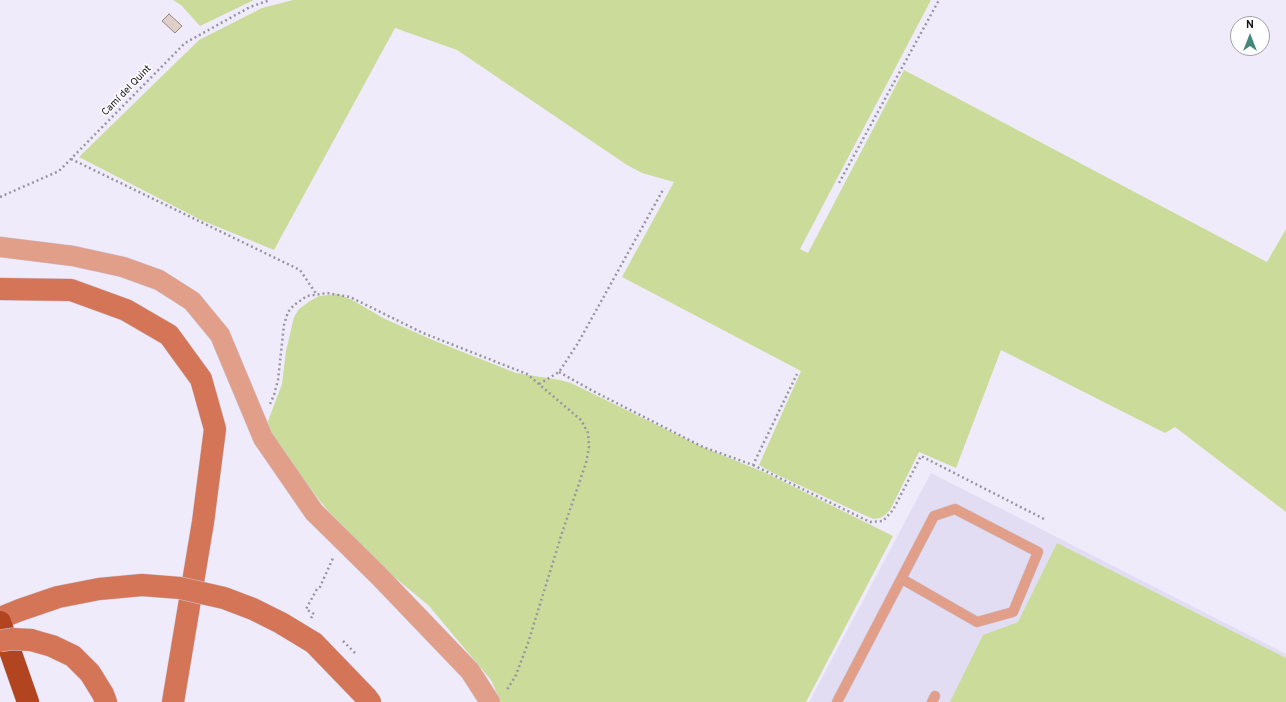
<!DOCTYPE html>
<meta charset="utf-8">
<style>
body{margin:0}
#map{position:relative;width:1286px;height:702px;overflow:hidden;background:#efebfb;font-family:Overpass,sans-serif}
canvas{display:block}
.north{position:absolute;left:1230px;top:16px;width:40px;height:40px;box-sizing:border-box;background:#fff;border:1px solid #a0a0a2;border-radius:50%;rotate:0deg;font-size:11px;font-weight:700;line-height:16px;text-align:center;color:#121116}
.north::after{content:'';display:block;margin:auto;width:14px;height:18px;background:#44887c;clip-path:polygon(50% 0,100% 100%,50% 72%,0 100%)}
</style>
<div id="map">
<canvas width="1286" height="702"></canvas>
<div class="north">N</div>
</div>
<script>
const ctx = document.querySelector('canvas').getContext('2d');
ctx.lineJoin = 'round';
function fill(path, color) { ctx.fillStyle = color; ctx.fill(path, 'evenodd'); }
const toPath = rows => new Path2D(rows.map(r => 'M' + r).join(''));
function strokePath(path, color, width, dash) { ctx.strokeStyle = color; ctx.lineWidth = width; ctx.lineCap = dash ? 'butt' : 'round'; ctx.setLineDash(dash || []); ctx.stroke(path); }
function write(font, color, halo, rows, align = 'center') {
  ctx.font = font + ' Overpass,sans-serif'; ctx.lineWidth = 3; ctx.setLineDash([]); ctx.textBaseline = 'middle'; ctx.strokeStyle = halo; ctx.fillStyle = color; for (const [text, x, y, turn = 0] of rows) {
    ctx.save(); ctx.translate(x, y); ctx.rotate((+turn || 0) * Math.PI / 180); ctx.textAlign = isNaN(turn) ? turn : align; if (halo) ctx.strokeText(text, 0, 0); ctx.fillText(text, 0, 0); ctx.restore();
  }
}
const built = toPath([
 [931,473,1286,654,1286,702,809,702]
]);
const green = toPath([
 [173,0,254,0,200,26,181,5],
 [293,0,931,0,800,249,808,253,904,70,1267,262,1286,229,1286,512,1175,427,1165,433,1001,350,956,468,919,452,890,510,885,515,880,518,874,519,866,516,771,472,759,465,801,371,622,277,674,182,642,173,627,165,457,50,395,28,274,250,201,220,79,157,199,40,262,8],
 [338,294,352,300,385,319,435,341,516,373,560,380,571,383,700,446,766,473,893,536,806,702,501,702,491,680,429,606,379,564,329,512,290,464,269,428,268,421,282,384,286,351,294,317,299,309,310,301,319,296],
 [1057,543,1286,658,1286,702,950,702,983,635,1018,622]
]);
const building = toPath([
 [169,14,182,26,175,33,162,21,169,14]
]);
const path = toPath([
 [71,159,300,270,317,295],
 [839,183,939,0],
 [0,197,59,171,185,43,250,7,270,0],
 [559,372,593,391,703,447,753,465,797,374],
 [539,384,559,372,578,343,664,188],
 [270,404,274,395,278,380,284,325,288,312,294,305,307,296,327,293,350,297,423,333,527,374,581,420,588,433,589,447,586,463,562,533,528,643,516,675,507,690],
 [753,465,870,522,883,521,893,510,921,456,1046,520],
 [311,618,314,614,306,609,317,589,320,587,333,558],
 [343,641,355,653]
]);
const service = toPath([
 [837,702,934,516,955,509,1038,552,1013,612,977,622,902,579],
 [932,702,935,696]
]);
const minor = toPath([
 [0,247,73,256,123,267,159,280,192,301,220,335,263,438,314,512,379,576,470,671,490,702]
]);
const secondary = toPath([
 [0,289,71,290,126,310,169,335,201,379,215,429,203,522,173,702],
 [0,618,20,610,58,597,99,589,142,585],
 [281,623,314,643,367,698,370,702],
 [31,640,52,646,73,656,90,673,103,694,106,702]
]);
const motorway = toPath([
 [0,622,28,702]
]);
const secondaryBridge = toPath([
 [142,585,180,588,224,598,253,609,281,623],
 [0,641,12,639,31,640]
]);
const streetNames = [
 ["Camí del Quint",127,91,-46]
];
fill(built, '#e3ddf4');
fill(green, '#cbdc9a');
fill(building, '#e0cec8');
strokePath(building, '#968580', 1);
strokePath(service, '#ccc8d6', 11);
strokePath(minor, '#ccc8d6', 21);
strokePath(secondary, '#ccc8d6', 23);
strokePath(motorway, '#ccc8d6', 23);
strokePath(path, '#9996a2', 2.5, [2, 3]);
strokePath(service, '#e19f8a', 10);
strokePath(minor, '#e19f8a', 20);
strokePath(secondary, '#d57557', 22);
strokePath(motorway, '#b2441f', 22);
strokePath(secondaryBridge, '#ccc8d6', 23, []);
strokePath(secondaryBridge, '#d57557', 22);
write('10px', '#121116', '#fff', streetNames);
</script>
